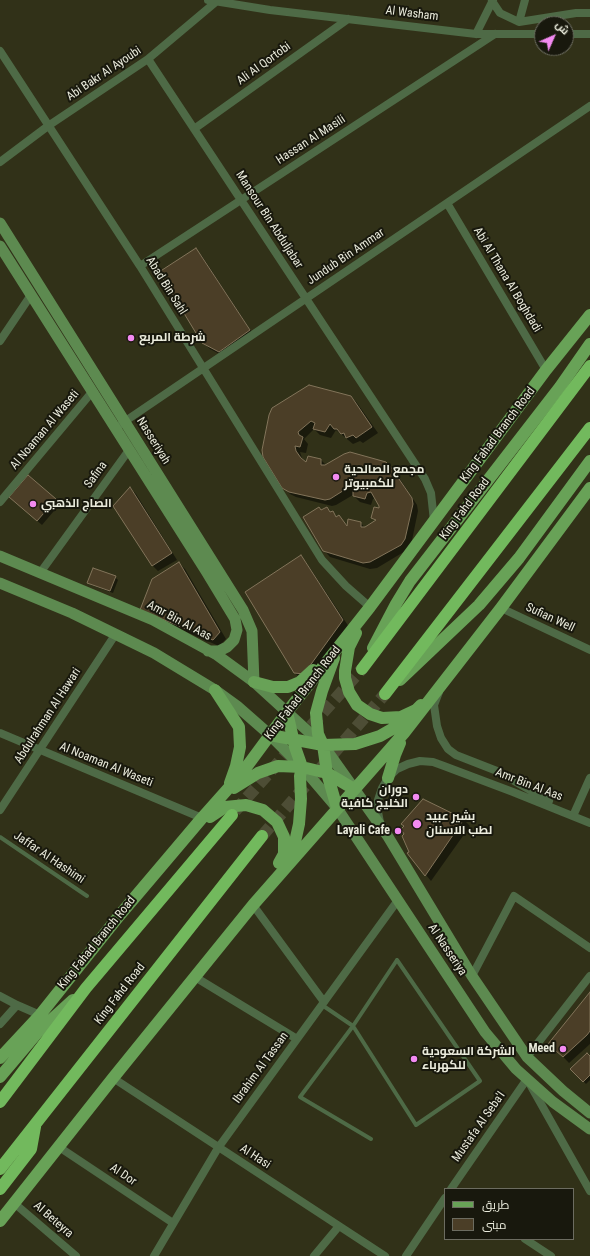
<!DOCTYPE html>
<meta charset="utf-8">
<style>
body{margin:0}
#map{position:relative;width:590px;height:1256px;overflow:hidden;background:#313118;font-family:"Roboto Condensed",Cairo,sans-serif}
canvas{display:block}
.legend{position:absolute;left:444px;top:1188px;width:130px;height:52px;box-sizing:border-box;background:#18180d;border:1px solid #6c6c60;margin:0;padding:5px 7px;list-style:none;font-size:12px;color:#eaebdc}
.legend li{display:flex;align-items:center;gap:8px;height:20px}
.legend b{width:20px;border:1px solid #6c6c60}
.north{position:absolute;left:534px;top:16px;width:40px;height:40px;box-sizing:border-box;background:#18180d;border:1px solid #6c6c60;border-radius:50%;rotate:45deg;font-size:11px;font-weight:700;line-height:16px;text-align:center;color:#eaebdc}
.north::after{content:'';display:block;margin:auto;width:14px;height:18px;background:#f38af1;clip-path:polygon(50% 0,100% 100%,50% 72%,0 100%)}
</style>
<div id="map">
<canvas width="590" height="1256"></canvas>
<ul class="legend">
<li><b style="height:5px;background:#68a257"></b>طريق</li>
<li><b style="height:11px;background:#4b3e27"></b>مبنى</li>
</ul>
<div class="north">ش</div>
</div>
<script>
const ctx = document.querySelector('canvas').getContext('2d');
ctx.lineJoin = 'round';
function fill(path, color) { ctx.fillStyle = color; ctx.fill(path, 'evenodd'); }
const toPath = rows => new Path2D(rows.map(r => 'M' + r).join(''));
function strokePath(path, color, width, dash) { ctx.strokeStyle = color; ctx.lineWidth = width; ctx.lineCap = dash ? 'butt' : 'round'; ctx.setLineDash(dash || []); ctx.stroke(path); }
function write(font, color, halo, rows, align = 'center') {
  ctx.font = font + ' "Roboto Condensed",Cairo,sans-serif'; ctx.lineWidth = 4; ctx.setLineDash([]); ctx.textBaseline = 'middle'; ctx.strokeStyle = halo; ctx.fillStyle = color; for (const [text, x, y, turn = 0] of rows) {
    ctx.save(); ctx.translate(x, y); ctx.rotate((+turn || 0) * Math.PI / 180); ctx.textAlign = isNaN(turn) ? turn : align; if (halo) ctx.strokeText(text, 0, 0); ctx.fillText(text, 0, 0); ctx.restore();
  }
}
const shadow = toPath([
 [196,250,202,256,255,337,225,357,210,349,203,342],
 [351,396,357,403,378,433,363,443,360,441,353,444,336,430,331,438,320,435,314,429,304,439,308,444,306,453,300,452,302,458,307,464,321,460,326,465,390,467,396,473,417,505,418,511,411,545,407,550,377,568,370,569,330,557,324,550,321,511,327,508,337,517,339,516,348,526,361,523,365,528,376,521,372,518,380,510,380,506,376,498,373,499,371,505,360,502,353,495,336,505,332,506,296,497,290,494,283,487,263,450],
 [130,488,136,494,177,560,158,571,152,565],
 [55,500,59,505,42,525,15,501],
 [300,556,306,562,349,627,310,680,301,679,295,673],
 [179,563,185,569,226,639,219,646,147,615],
 [115,577,118,580,113,593,91,585,88,583],
 [423,800,464,820,470,826,431,881,408,853,410,852],
 [590,994,590,1044,569,1063,550,1043],
 [590,1057,590,1080,586,1084,572,1069]
]);
const building = toPath([
 [196,248,250,330,219,352,202,343,159,272,196,248],
 [309,385,351,396,372,427,356,438,353,435,346,438,344,433,341,434,337,429,334,429,330,424,325,432,313,429,315,423,311,421,298,432,299,435,303,437,300,447,295,446,296,451,301,458,306,462,308,456,321,459,321,465,325,465,344,454,350,452,386,462,390,466,412,498,413,504,405,539,401,545,370,562,363,563,323,551,303,517,319,507,321,510,327,507,330,512,333,511,336,517,339,515,347,526,348,519,361,522,361,527,365,527,376,520,371,518,374,507,379,508,379,506,371,492,367,493,365,499,353,496,353,488,349,487,330,499,325,500,289,492,282,488,263,457,262,450,269,415,272,408,309,385],
 [28,475,56,499,37,521,9,497,28,475],
 [130,487,172,553,152,566,113,506,130,487],
 [301,555,343,620,304,674,294,673,245,592,301,555],
 [179,562,220,632,213,640,140,610,152,579,179,562],
 [93,568,116,576,110,591,87,583,93,568],
 [423,799,464,819,425,876,407,853,409,852,402,836,404,834,401,829,404,826,401,824,423,799],
 [590,992,590,1031,587,1035,563,1057,548,1044,590,992],
 [587,1053,590,1056,590,1075,583,1082,570,1069,587,1053]
]);
const highwayTunnel = toPath([
 [311,726,362,669],
 [235,811,295,744],
 [262,836,385,694]
]);
const lane = toPath([
 [0,837,87,896],
 [397,960,480,1081,416,1125,353,1026,397,960],
 [322,1005,353,1026,300,1097,371,1139]
]);
const street = toPath([
 [208,0,270,10,476,34,542,34],
 [492,1,500,13,519,22,576,13,590,13],
 [519,22,525,0],
 [476,34,493,0],
 [566,34,590,34],
 [0,51,140,266,322,560,346,586,370,607],
 [148,59,425,479,431,493,434,521],
 [194,129,348,19],
 [0,162,48,126,148,59,217,1],
 [447,203,546,370],
 [140,266,495,34],
 [0,341,31,295],
 [121,424,590,106],
 [0,502,92,392],
 [40,573,129,450],
 [501,608,590,650],
 [439,692,434,705,437,726,441,738,448,749,456,755,497,771,549,801],
 [0,733,202,818],
 [0,810,115,635],
 [573,816,590,778],
 [380,822,378,812,378,800,382,788,388,778,397,769,408,764,420,761,433,762,444,766,513,792,590,823],
 [253,905,324,1002],
 [472,976,514,896,590,948],
 [195,977,297,1039],
 [0,996,17,1005,40,1015],
 [0,1024,17,1005],
 [527,1057,590,976],
 [113,1078,385,1256],
 [59,1147,173,1223],
 [451,1189,527,1079,590,1191],
 [14,1203,76,1256],
 [525,1239,551,1256],
 [154,1256,218,1148,398,900],
 [314,1256,339,1226],
 [406,1256,445,1198]
]);
const secondary = toPath([
 [0,223,243,610,252,631,254,682],
 [0,246,206,571,235,619,237,630,234,640,227,647,219,651,208,651],
 [0,556,153,620,217,655,254,682,323,745,387,835,472,976,527,1057,563,1091,590,1113],
 [0,583,72,613,154,653,215,690,237,706,270,735,302,767,337,808,485,1032,516,1069,553,1102,590,1129]
]);
const primary = toPath([
 [356,633,349,647,345,671,345,678,349,692,357,705,370,714,382,718,401,717,416,710,421,705],
 [373,648,396,604,410,581,560,387,590,344],
 [334,658,322,691,316,713,318,734,323,745,327,773,337,808],
 [400,680,479,605,519,558,590,461],
 [254,682,273,687,288,687,300,682,313,670],
 [215,690,239,727,240,747,236,766,230,783],
 [287,712,295,747,302,767,300,776,301,799,299,824,293,851,288,859],
 [270,735,323,745,355,744,380,736,413,717],
 [388,778,395,755,400,743],
 [234,788,258,773,278,766,302,767,327,773,354,789],
 [210,817,225,807,246,805,263,810,277,822,284,837,284,854,279,863],
 [0,1058,40,1015,119,916,202,818,242,773,287,712,370,607,546,370,590,315],
 [0,1077,38,1032,73,1000],
 [0,1221,113,1078,253,905,404,733,501,608,590,488]
]);
const highway = toPath([
 [362,669,590,366],
 [385,694,590,428],
 [0,1102,86,988,232,815],
 [0,1169,262,836],
 [0,1189,31,1149,35,1127]
]);
const markers = [
 [131,338,4,"#f38af1"],
 [336,477,4,"#f38af1"],
 [33,504,4,"#f38af1"],
 [416,797,4,"#f38af1"],
 [417,824,5,"#f38af1"],
 [398,831,4,"#f38af1"],
 [563,1049,4,"#f38af1"],
 [414,1059,4,"#f38af1"]
];
const streetNames = [
 ["Al Washam",412,14,7],
 ["Ali Al Qortobi",264,64,-36],
 ["Abi Bakr Al Ayoubi",104,74,-34],
 ["Hassan Al Masili",311,140,-33],
 ["Mansour Bin Abduljabar",269,220,57],
 ["Jundub Bin Ammar",346,257,-34],
 ["Abi Al Thana Al Boghdadi",507,280,59],
 ["Abad Bin Sahl",166,286,58],
 ["Al Noaman Al Waseti",45,430,-50],
 ["King Fahad Branch Road",498,435,-53],
 ["Nasseriyah",153,441,58],
 ["Safina",96,475,-54],
 ["King Fahd Road",465,509,-53],
 ["Sufian Well",550,618,25],
 ["Amr Bin Al Aas",179,621,28],
 ["King Fahad Branch Road",303,693,-52],
 ["Abdulrahman Al Hawari",48,716,-57],
 ["Al Noaman Al Waseti",106,765,22],
 ["Amr Bin Al Aas",529,785,21],
 ["Jaffar Al Hashimi",49,858,34],
 ["King Fahad Branch Road",97,943,-51],
 ["Al Nasseriya",447,950,56],
 ["King Fahd Road",120,994,-52],
 ["Ibrahim Al Tassan",261,1068,-54],
 ["Mustafa Al Seba'I",479,1127,-55],
 ["Al Hasi",255,1157,33],
 ["Al Dor",123,1175,34],
 ["Al Beteyra",53,1220,41]
];
const poiNames = [
 ["شرطة المربع",139,338],
 ["مجمع الصالحية",344,470],
 ["للكمبيوتر",344,484],
 ["الصاج الذهبي",41,504],
 ["دوران",408,790,"right"],
 ["الخليج كافية",408,804,"right"],
 ["بشير عبيد",426,817],
 ["لطب الاسنان",426,831],
 ["Layali Cafe",390,831,"right"],
 ["Meed",555,1049,"right"],
 ["الشركة السعودية",422,1052],
 ["للكهرباء",422,1066]
];
fill(shadow, '#0007');
fill(building, '#4b3e27');
strokePath(building, '#82745a', 1);
strokePath(highwayTunnel, '#4d4d35', 12, [12, 6]);
strokePath(lane, '#4e6a46', 4);
strokePath(street, '#4e6a46', 8);
strokePath(secondary, '#5d8a50', 11);
strokePath(primary, '#68a257', 12);
strokePath(highway, '#72b95d', 12);
for (const [x, y, r, color] of markers) { const dot = new Path2D(); dot.arc(x, y, r, 0, 2 * Math.PI); ctx.fillStyle = color; ctx.fill(dot); strokePath(dot, '#18180d', 1.5); }
write('12px', '#eaebdc', '#18180d', streetNames);
write('bold 12px', '#eaebdc', '#18180d', poiNames, 'left');
</script>
